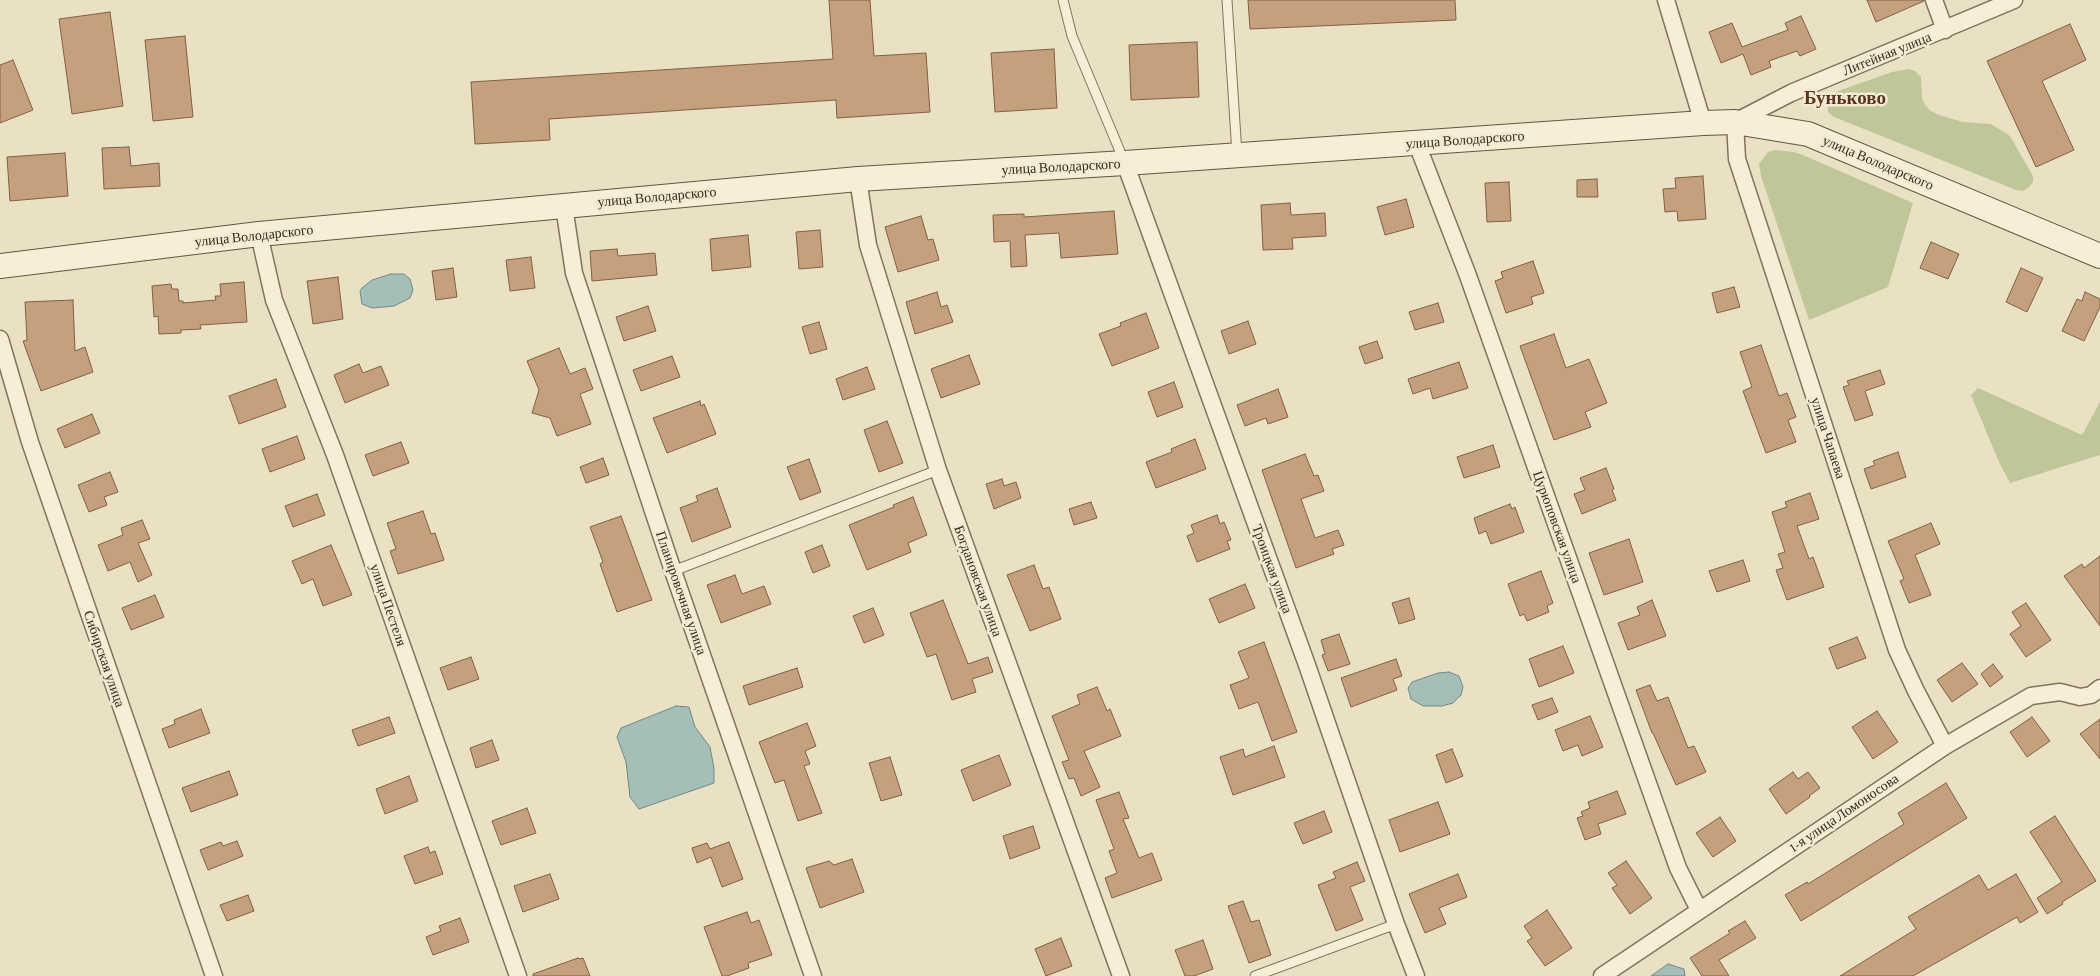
<!DOCTYPE html>
<meta charset="utf-8">
<style>
body{margin:0}
canvas{display:block;background:#eae1c4}
</style>
<canvas width="2100" height="976"></canvas>
<script>
const ctx = document.querySelector('canvas').getContext('2d');
ctx.lineJoin = 'round';
function fill(path, color) { ctx.fillStyle = color; ctx.fill(path, 'evenodd'); }
const toPath = rows => new Path2D(rows.map(r => 'M' + r).join(''));
function strokePath(path, color, width, dash) { ctx.strokeStyle = color; ctx.lineWidth = width; ctx.lineCap = dash ? 'butt' : 'round'; ctx.setLineDash(dash || []); ctx.stroke(path); }
function write(font, color, halo, rows, align = 'center') {
  ctx.font = font + ' "Crimson Pro",serif'; ctx.lineWidth = 5; ctx.setLineDash([]); ctx.textBaseline = 'middle'; ctx.strokeStyle = halo; ctx.fillStyle = color; for (const [text, x, y, turn = 0] of rows) {
    ctx.save(); ctx.translate(x, y); ctx.rotate((+turn || 0) * Math.PI / 180); ctx.textAlign = isNaN(turn) ? turn : align; if (halo) ctx.strokeText(text, 0, 0); ctx.fillText(text, 0, 0); ctx.restore();
  }
}
const green = toPath([
 [1908,69,1915,71,1921,77,1922,98,1925,105,1931,111,1939,115,1963,122,1991,124,2010,136,2033,176,2033,182,2029,187,2023,191,2016,190,1834,117,1828,112,1827,102,1830,94,1892,72],
 [1775,150,1793,152,1803,155,1913,203,1888,287,1809,320,1761,176,1759,164,1768,152],
 [1978,388,2082,435,2100,402,2100,455,2010,483,1999,462,1971,395]
]);
const water = toPath([
 [391,274,404,274,410,279,413,290,410,298,394,306,384,307,372,308,362,304,360,291,362,288,372,280,391,274],
 [1449,672,1459,676,1463,687,1461,695,1453,703,1442,706,1423,706,1411,699,1408,688,1412,682,1438,673,1449,672],
 [676,706,689,707,695,727,710,747,714,768,714,783,639,809,630,797,626,762,617,737,621,728,676,706],
 [1668,964,1684,969,1685,976,1651,976,1668,964]
]);
const building = toPath([
 [829,0,870,0,874,56,926,53,930,112,837,118,836,100,549,119,550,140,475,144,471,82,833,59,829,0],
 [1248,0,1455,0,1456,20,1250,29,1248,0],
 [1867,0,1924,0,1924,1,1876,22,1867,0],
 [110,12,123,106,72,114,59,19,110,12],
 [1801,16,1816,49,1800,56,1797,51,1769,61,1771,67,1751,75,1743,54,1721,63,1709,32,1732,23,1742,47,1788,30,1785,23,1801,16],
 [2070,24,2086,60,2042,81,2074,150,2036,167,1987,61,2070,24],
 [185,36,193,117,153,121,145,40,185,36],
 [1197,42,1199,97,1131,100,1129,45,1197,42],
 [1054,49,1057,108,995,112,991,53,1054,49],
 [13,60,33,110,0,123,0,65,13,60],
 [129,147,131,166,159,163,160,186,104,189,102,148,129,147],
 [65,153,68,196,10,201,7,157,65,153],
 [1703,176,1706,219,1678,221,1677,211,1665,212,1663,189,1676,188,1675,178,1703,176],
 [1597,179,1598,197,1577,197,1577,180,1597,179],
 [1509,182,1511,221,1487,222,1485,183,1509,182],
 [1406,199,1414,227,1385,235,1377,207,1406,199],
 [1290,203,1291,215,1325,213,1326,236,1292,238,1293,249,1263,250,1261,205,1290,203],
 [1114,211,1118,254,1061,258,1059,233,1025,235,1027,266,1011,267,1010,241,994,242,993,215,1024,214,1024,217,1114,211],
 [921,216,928,240,933,239,939,260,898,272,885,227,921,216],
 [820,230,823,267,799,269,796,232,820,230],
 [748,235,751,267,712,271,710,239,748,235],
 [1931,242,1959,254,1948,279,1920,268,1931,242],
 [617,249,618,256,655,253,657,275,592,281,590,251,617,249],
 [531,257,535,288,510,291,506,260,531,257],
 [1533,261,1544,293,1531,297,1533,304,1506,313,1495,281,1503,278,1501,272,1533,261],
 [453,268,457,297,436,300,432,271,453,268],
 [2021,268,2043,278,2027,312,2006,302,2021,268],
 [338,277,343,319,313,324,307,281,338,277],
 [244,282,247,322,200,325,201,329,181,330,181,333,159,334,158,316,154,317,152,286,171,284,172,289,178,289,179,301,183,301,183,303,216,300,215,296,221,296,220,284,244,282],
 [1734,287,1740,307,1717,313,1712,293,1734,287],
 [937,292,941,307,947,305,953,322,915,334,906,302,937,292],
 [2085,292,2100,299,2100,307,2084,341,2062,331,2077,299,2082,301,2085,292],
 [73,300,75,351,85,347,93,372,41,391,23,341,27,340,25,302,73,300],
 [1438,303,1444,322,1415,330,1409,312,1438,303],
 [648,306,656,331,624,341,616,317,648,306],
 [1146,313,1159,348,1112,366,1099,334,1121,326,1120,323,1146,313],
 [1248,321,1256,344,1229,354,1221,331,1248,321],
 [819,322,827,349,810,354,802,327,819,322],
 [1554,334,1566,368,1589,359,1607,403,1585,412,1591,427,1554,440,1520,346,1554,334],
 [1377,341,1383,358,1365,364,1359,347,1377,341],
 [1761,345,1779,396,1787,393,1796,417,1788,420,1796,442,1766,453,1743,391,1752,387,1740,352,1761,345],
 [559,348,570,374,585,368,593,389,580,394,591,424,557,436,550,418,532,413,539,390,527,361,559,348],
 [969,355,980,384,941,398,931,369,969,355],
 [672,356,680,377,641,391,633,370,672,356],
 [1459,362,1468,388,1433,399,1430,388,1413,394,1408,379,1459,362],
 [359,364,363,373,381,366,389,385,345,403,334,375,359,364],
 [867,367,875,389,843,400,836,379,867,367],
 [1880,370,1885,384,1865,391,1873,415,1855,421,1843,387,1849,385,1847,381,1880,370],
 [276,379,286,407,239,424,229,396,276,379],
 [1174,382,1183,407,1157,417,1148,392,1174,382],
 [1278,389,1288,417,1268,424,1266,418,1245,426,1237,405,1278,389],
 [700,401,701,406,704,404,716,434,667,453,653,418,700,401],
 [92,414,100,433,65,448,57,429,92,414],
 [887,421,903,463,879,472,864,430,887,421],
 [297,436,305,459,270,472,262,449,297,436],
 [1195,439,1206,469,1156,488,1146,462,1172,452,1171,449,1195,439],
 [401,442,409,463,373,476,365,455,401,442],
 [1493,445,1500,467,1464,478,1457,457,1493,445],
 [1898,452,1906,477,1871,489,1864,469,1875,465,1873,461,1898,452],
 [1305,454,1314,476,1318,475,1324,491,1301,499,1315,538,1338,530,1344,545,1332,549,1334,554,1296,568,1262,470,1305,454],
 [603,458,609,475,586,483,580,467,603,458],
 [809,459,821,492,800,500,787,467,809,459],
 [1606,468,1614,489,1612,490,1616,500,1582,514,1574,494,1585,490,1580,478,1606,468],
 [110,472,118,492,104,497,107,505,89,512,78,485,110,472],
 [1002,479,1004,486,1016,482,1021,498,994,509,986,484,1002,479],
 [717,488,731,527,692,542,680,508,698,501,696,496,717,488],
 [1810,493,1819,519,1797,526,1809,559,1813,557,1824,587,1787,600,1776,570,1783,568,1778,554,1785,552,1772,512,1787,507,1785,502,1810,493],
 [317,494,325,515,293,527,285,506,317,494],
 [913,497,927,535,908,543,911,552,867,570,849,525,894,507,893,505,913,497],
 [1091,502,1097,518,1074,525,1069,509,1091,502],
 [1510,504,1512,509,1515,507,1524,532,1491,544,1486,531,1479,534,1474,518,1510,504],
 [423,511,431,534,435,533,444,560,398,574,390,551,396,549,387,523,423,511],
 [1217,515,1220,524,1224,522,1231,540,1227,541,1230,549,1197,562,1187,536,1194,533,1191,525,1217,515],
 [621,516,652,600,617,612,600,564,603,562,590,527,621,516],
 [142,520,150,539,138,543,152,575,138,582,130,562,108,571,98,545,123,535,121,528,142,520],
 [1931,523,1940,544,1915,555,1931,595,1909,603,1900,581,1904,579,1888,541,1931,523],
 [1629,539,1643,582,1604,595,1589,553,1629,539],
 [331,545,352,595,323,606,313,579,302,584,292,561,331,545],
 [822,545,830,566,813,573,805,552,822,545],
 [2100,556,2100,626,2064,576,2082,564,2084,568,2100,556],
 [1743,560,1750,581,1717,592,1709,571,1743,560],
 [1034,565,1043,589,1049,587,1061,619,1030,631,1007,575,1034,565],
 [1541,571,1553,603,1547,606,1549,612,1527,621,1524,614,1520,616,1508,584,1541,571],
 [735,575,742,594,764,586,771,604,721,623,707,585,735,575],
 [1245,584,1255,608,1219,623,1209,599,1245,584],
 [155,595,164,617,131,630,122,608,155,595],
 [1409,598,1415,619,1399,624,1392,603,1409,598],
 [943,600,968,664,988,657,993,672,972,679,976,692,952,700,936,654,927,657,910,613,943,600],
 [1652,600,1666,636,1628,650,1618,623,1640,615,1637,607,1652,600],
 [2026,603,2051,640,2026,657,2010,634,2021,626,2012,612,2026,603],
 [873,608,884,635,864,643,853,616,873,608],
 [1339,634,1350,664,1328,671,1322,655,1325,654,1321,640,1339,634],
 [1857,637,1866,658,1837,669,1829,648,1857,637],
 [1264,642,1297,732,1272,741,1258,702,1239,709,1230,685,1249,678,1238,652,1264,642],
 [1563,646,1574,673,1539,687,1529,659,1563,646],
 [471,657,479,679,448,690,440,668,471,657],
 [1396,659,1402,676,1393,679,1397,690,1351,707,1341,678,1396,659],
 [1962,663,1978,684,1952,702,1937,680,1962,663],
 [1993,664,2003,677,1990,687,1981,674,1993,664],
 [797,668,803,687,749,705,743,686,797,668],
 [1650,685,1657,701,1668,697,1688,748,1694,746,1706,772,1676,785,1653,733,1652,733,1636,690,1650,685],
 [1097,687,1107,711,1110,709,1121,736,1084,751,1100,787,1081,796,1074,778,1069,779,1062,762,1069,760,1052,716,1080,704,1077,695,1097,687],
 [1552,698,1558,712,1538,720,1532,705,1552,698],
 [201,709,210,733,169,748,162,729,175,724,174,720,201,709],
 [1877,711,1898,742,1873,759,1852,727,1877,711],
 [1590,716,1603,747,1582,756,1578,745,1563,751,1555,730,1590,716],
 [389,717,395,733,358,746,352,730,389,717],
 [2032,717,2050,741,2027,757,2010,732,2032,717],
 [2100,719,2100,759,2080,734,2100,719],
 [807,723,816,746,805,751,810,764,804,766,822,813,798,821,784,780,775,783,759,742,807,723],
 [492,740,499,760,476,768,470,748,492,740],
 [1274,746,1285,777,1233,795,1220,757,1243,749,1245,757,1274,746],
 [1452,749,1463,776,1446,783,1436,755,1452,749],
 [999,755,1011,785,973,801,961,770,999,755],
 [890,757,902,795,881,801,869,763,890,757],
 [229,771,238,795,191,812,182,788,229,771],
 [1793,772,1798,779,1808,772,1820,788,1809,796,1810,797,1786,814,1769,789,1793,772],
 [409,776,418,801,385,814,376,789,409,776],
 [1946,783,1967,818,1801,921,1785,895,1807,882,1808,884,1904,824,1898,813,1946,783],
 [1617,791,1626,814,1598,824,1601,834,1585,840,1577,818,1583,816,1581,812,1590,808,1588,802,1617,791],
 [1119,792,1129,818,1123,819,1139,858,1152,853,1162,880,1112,898,1105,878,1117,873,1109,851,1114,849,1096,800,1119,792],
 [1438,802,1450,834,1400,852,1389,820,1438,802],
 [527,808,536,833,501,845,492,821,527,808],
 [1324,811,1332,832,1303,844,1294,823,1324,811],
 [2055,816,2096,881,2062,902,2063,904,2047,914,2037,898,2062,882,2030,832,2055,816],
 [1720,817,1736,841,1713,857,1696,833,1720,817],
 [1033,826,1040,848,1010,859,1003,836,1033,826],
 [237,841,243,856,208,870,200,850,221,842,223,846,237,841],
 [729,842,743,879,722,887,711,857,697,863,692,848,707,843,710,849,729,842],
 [428,847,430,853,435,851,443,874,415,884,404,856,428,847],
 [852,859,864,892,820,908,806,868,829,861,834,865,852,859],
 [1626,861,1652,898,1630,914,1612,888,1617,885,1608,873,1626,861],
 [1357,862,1365,881,1350,887,1363,920,1336,931,1318,885,1336,878,1333,872,1357,862],
 [550,874,559,899,523,912,514,886,550,874],
 [1458,874,1467,897,1439,908,1446,924,1425,933,1409,894,1458,874],
 [2016,874,2038,912,2020,923,2017,917,1913,976,1840,976,1916,929,1908,917,1979,875,1988,890,2016,874],
 [248,895,254,911,227,921,220,905,248,895],
 [1243,901,1251,922,1259,920,1271,955,1249,963,1228,906,1243,901],
 [1547,910,1572,948,1545,966,1527,941,1532,938,1524,926,1547,910],
 [747,912,751,923,759,920,772,955,748,963,749,968,727,976,722,976,704,927,747,912],
 [460,918,469,942,433,955,426,937,441,931,439,926,460,918],
 [1745,921,1756,938,1719,960,1729,976,1702,976,1690,958,1730,933,1728,931,1745,921],
 [1061,938,1072,966,1046,976,1035,949,1061,938],
 [1203,940,1213,969,1194,976,1185,976,1175,950,1203,940],
 [578,958,579,959,583,958,590,976,533,976,533,974,578,958]
]);
const service = toPath([
 [1063,0,1072,36,1124,161],
 [1227,0,1237,154],
 [673,571,938,470],
 [1255,976,1396,924]
]);
const minor = toPath([
 [1666,0,1703,123],
 [1934,0,1945,30],
 [1417,144,1467,273,1678,868,1699,910],
 [1125,163,1307,665,1396,924,1416,976],
 [858,179,868,245,938,470,1121,976],
 [564,206,574,273,673,571,813,976],
 [259,234,274,300,335,455,518,976],
 [0,339,30,442,214,976],
 [1945,746,1916,691,1897,650,1737,159,1735,122,1791,93,2014,0],
 [1602,976,1945,746,2031,696,2060,692,2080,697,2091,695,2100,688]
]);
const secondary = toPath([
 [0,266,259,234,858,179,1125,163,1703,123,1735,122,1808,134,2100,256]
]);
const streetNames = [
 ["Литейная улица",1887,54,-22],
 ["улица Володарского",1465,140,-4],
 ["улица Володарского",1878,163,23],
 ["улица Володарского",1061,167,-3],
 ["улица Володарского",657,197,-5],
 ["улица Володарского",254,236,-6],
 ["улица Чапаева",1828,438,72],
 ["Цурюповская улица",1557,527,70],
 ["Троицкая улица",1272,569,70],
 ["Богдановская улица",978,581,70],
 ["Планировочная улица",681,593,71],
 ["улица Пестеля",388,605,71],
 ["Сибирская улица",104,659,71],
 ["1-я улица Ломоносова",1844,813,-34]
];
const districtNames = [
 ["Буньково",1845,98]
];
fill(green, '#bfc799');
fill(water, '#a6beb8');
strokePath(water, '#6d8b86', 1);
fill(building, '#c5a07d');
strokePath(building, '#806044', 1);
strokePath(service, '#83735c', 11);
strokePath(minor, '#83735c', 19);
strokePath(secondary, '#65553f', 26);
strokePath(service, '#f6eed7', 9);
strokePath(minor, '#f6eed7', 16);
strokePath(secondary, '#f6eed7', 24);
write('14px', '#352b1f', '#f2ebd3', streetNames);
write('bold 19px', '#5e3222', '#f2ebd3', districtNames);
</script>
